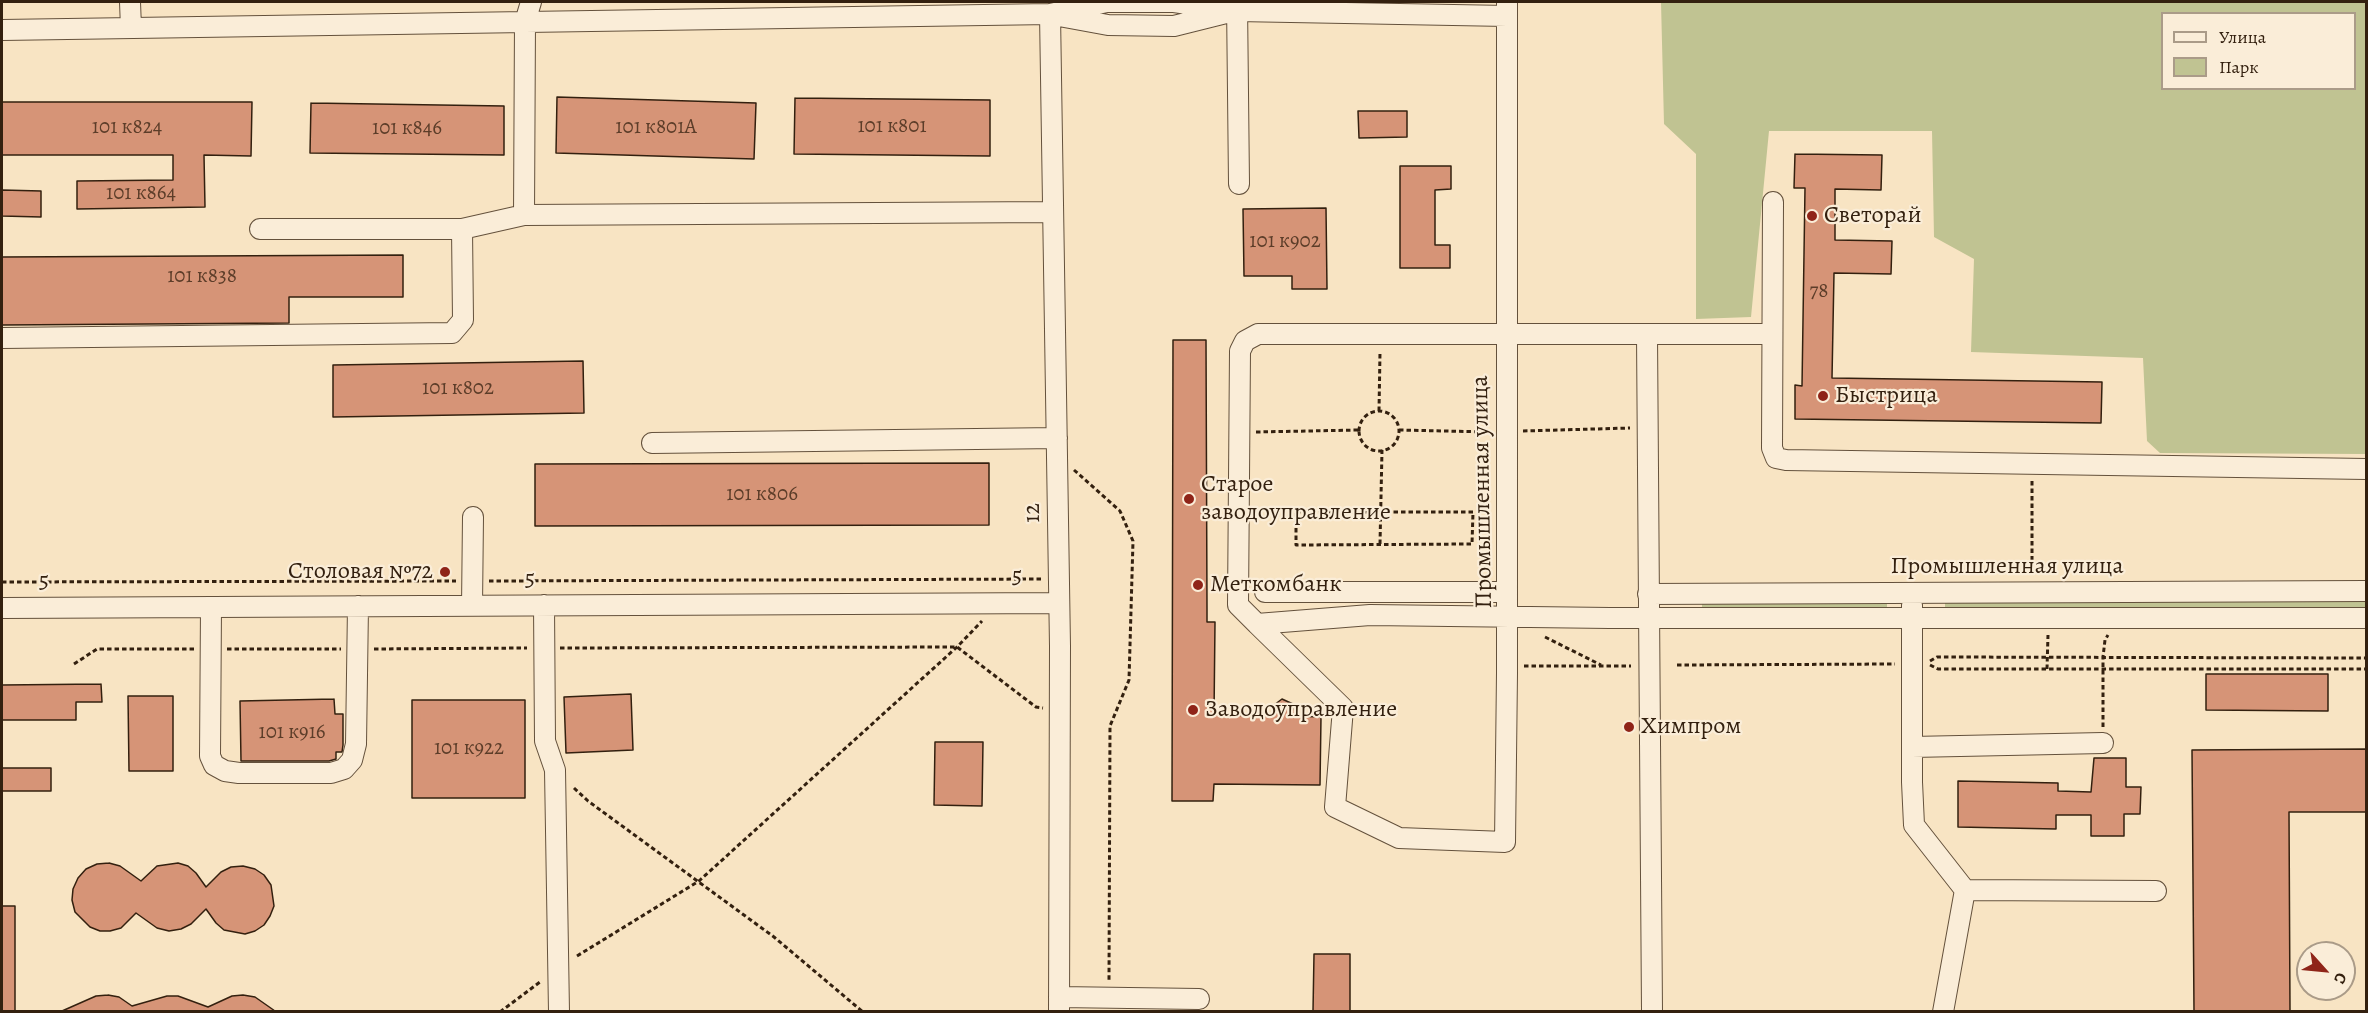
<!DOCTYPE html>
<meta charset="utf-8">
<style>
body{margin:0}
#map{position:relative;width:2368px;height:1013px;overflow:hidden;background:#f8e4c3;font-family:Alegreya,serif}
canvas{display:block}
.frame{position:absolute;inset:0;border:3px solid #33200f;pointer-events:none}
.legend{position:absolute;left:2161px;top:12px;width:195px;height:78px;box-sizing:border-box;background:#faedd8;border:2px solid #aa9b88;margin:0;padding:8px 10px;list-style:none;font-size:18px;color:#33200f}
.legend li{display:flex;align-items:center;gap:12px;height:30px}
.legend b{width:30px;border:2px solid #aa9b88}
.north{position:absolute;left:2296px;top:941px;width:60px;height:60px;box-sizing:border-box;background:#faedd8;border:2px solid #aa9b88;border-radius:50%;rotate:117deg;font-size:16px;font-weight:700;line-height:24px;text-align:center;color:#33200f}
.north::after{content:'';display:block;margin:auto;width:21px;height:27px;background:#8f2418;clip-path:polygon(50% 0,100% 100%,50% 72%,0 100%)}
</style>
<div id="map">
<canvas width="2368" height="1013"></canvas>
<div class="frame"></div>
<ul class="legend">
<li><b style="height:8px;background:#faedd8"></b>Улица</li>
<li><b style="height:16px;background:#c0c392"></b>Парк</li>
</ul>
<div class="north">С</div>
</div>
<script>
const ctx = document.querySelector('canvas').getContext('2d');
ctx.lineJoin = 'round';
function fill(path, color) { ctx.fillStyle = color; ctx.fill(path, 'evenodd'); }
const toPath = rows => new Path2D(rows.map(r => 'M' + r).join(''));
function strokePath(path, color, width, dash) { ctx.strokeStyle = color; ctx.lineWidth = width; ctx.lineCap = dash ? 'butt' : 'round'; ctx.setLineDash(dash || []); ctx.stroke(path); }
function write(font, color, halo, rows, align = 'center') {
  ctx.font = font + ' Alegreya,serif'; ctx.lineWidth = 4.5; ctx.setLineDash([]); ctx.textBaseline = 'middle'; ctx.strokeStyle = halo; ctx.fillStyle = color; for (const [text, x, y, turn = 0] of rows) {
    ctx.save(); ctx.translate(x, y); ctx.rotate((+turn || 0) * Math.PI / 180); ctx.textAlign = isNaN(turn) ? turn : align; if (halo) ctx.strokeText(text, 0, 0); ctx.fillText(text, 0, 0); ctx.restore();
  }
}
const green = toPath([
 [1661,2,2366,2,2366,454,2160,453,2147,441,2143,358,1971,352,1974,259,1934,237,1932,131,1769,131,1751,317,1696,319,1696,154,1664,124],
 [2162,14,2354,14,2354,88,2162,88],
 [2366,599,2366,607,1945,609,1945,601],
 [1702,602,1887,602,1887,610,1702,610]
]);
const building = toPath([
 [557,97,756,103,754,159,556,153,557,97],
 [795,98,990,100,990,156,794,154,795,98],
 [2,102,252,102,251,156,204,155,205,207,77,209,77,181,173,180,173,155,2,155,2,102],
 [311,103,504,106,504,155,310,153,311,103],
 [1358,111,1407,111,1407,137,1359,138,1358,111],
 [1795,154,1882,155,1881,190,1835,189,1835,240,1892,241,1891,274,1834,273,1832,378,2102,382,2101,423,1795,419,1795,385,1802,386,1805,188,1794,188,1795,154],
 [1400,166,1451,166,1451,189,1435,190,1435,245,1450,245,1450,268,1400,268,1400,166],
 [2,190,41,191,41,217,2,216,2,190],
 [1326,208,1327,289,1292,289,1292,276,1244,276,1243,209,1326,208],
 [403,255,403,297,289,297,289,323,2,325,2,257,403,255],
 [1173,340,1206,340,1207,609,1207,622,1215,622,1214,715,1271,716,1274,705,1282,699,1293,704,1296,716,1321,717,1320,785,1214,784,1213,801,1172,801,1173,340],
 [583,361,584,413,333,417,333,365,583,361],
 [989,463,989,525,535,526,535,464,989,463],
 [2206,674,2328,674,2328,711,2206,710,2206,674],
 [101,684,102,702,76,702,76,720,2,720,2,685,101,684],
 [631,694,633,750,566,753,564,697,631,694],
 [128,696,173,696,173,771,129,771,128,696],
 [334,699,335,714,343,714,343,745,342,752,336,752,336,759,329,761,241,761,240,701,334,699],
 [412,700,525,700,525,798,412,798,412,700],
 [935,742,983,742,982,806,934,805,935,742],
 [2367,749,2367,812,2289,812,2290,1011,2194,1011,2192,750,2367,749],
 [2094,758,2126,758,2126,787,2141,787,2140,814,2124,814,2124,836,2091,836,2091,815,2056,815,2056,829,1958,827,1958,781,2058,783,2058,791,2091,792,2094,758],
 [2,768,51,768,51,791,2,791,2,768],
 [109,863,120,866,141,881,157,866,178,863,188,866,196,873,206,887,221,872,231,867,243,866,255,869,264,875,271,885,274,906,270,916,264,925,255,931,245,934,224,930,216,923,206,909,191,924,181,929,169,931,157,928,136,913,121,928,110,931,100,931,90,927,75,912,72,900,73,889,78,878,86,869,97,864,109,863],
 [2,906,15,906,15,1011,2,1011,2,906],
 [1314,954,1350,954,1350,1011,1313,1011,1314,954],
 [108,995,119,997,132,1006,167,996,178,996,208,1007,232,996,243,995,255,997,275,1011,62,1011,96,996,108,995]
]);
const path = toPath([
 [1379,411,1380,352],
 '1359 431a20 20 0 1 1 40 0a20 20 0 1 1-40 0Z',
 [1399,430,1490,432],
 [1523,431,1630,428],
 [1256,432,1359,430],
 [1074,470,1120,511,1133,541,1129,680,1110,726,1109,980],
 [2032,481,2032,566],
 [1296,512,1473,512,1472,544,1296,545,1296,512],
 [1380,544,1382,450],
 [489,581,1041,579],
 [2,582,456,581],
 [1545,637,1601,665],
 [560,648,957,647,1036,707,1043,708],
 [227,649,341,649],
 [374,649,527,648],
 [1930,661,1937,657,2366,658],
 [74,664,97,649,194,649],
 [1677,665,1895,664],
 [1930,665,1938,669,2366,669],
 [1524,666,1631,666],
 [2047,669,2048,635],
 [2103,727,2103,657,2105,640,2108,635],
 [574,788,588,801,774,937,863,1012],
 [577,956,699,881,957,647,982,621],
 [500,1012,540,982]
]);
const minor = toPath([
 [130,2,131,28],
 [1237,2,1239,184],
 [1050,14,1060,646,1059,1012],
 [1059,16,1108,25,1174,26,1226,13],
 [2,30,1050,14,1107,2,1174,2,1237,11,1507,16],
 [1773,202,1772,448,1776,458,1786,460,2366,469],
 [524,215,525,22,531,2],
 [260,229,462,229,524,215,1053,212],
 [1772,334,1258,334,1245,341,1240,351,1238,605,1257,624,1370,615,1610,618,2366,618],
 [1647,335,1652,1012],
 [2,338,452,333,463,320,462,229],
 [652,443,1057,438],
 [1265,592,1507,592],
 [1648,594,2366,591],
 [544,605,545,741,555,770,559,1012],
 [1912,605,1912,782,1914,825,1965,890,2156,891],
 [472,606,473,517],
 [211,607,210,756,214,765,225,771,239,773,331,773,344,769,352,760,356,744,358,606],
 [2,608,1059,603],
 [1257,624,1343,708,1335,807,1399,838,1505,842,1507,673,1507,2],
 [1912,747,2103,743],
 [1059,997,1199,999],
 [1943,1012,1965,890]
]);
const markers = [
 [1812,216,6,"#8f2418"],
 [1823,396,6,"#8f2418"],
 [1189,499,6,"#8f2418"],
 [445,572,6,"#8f2418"],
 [1198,585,6,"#8f2418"],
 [1193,710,6,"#8f2418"],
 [1629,727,6,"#8f2418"]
];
const numberNames = [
 ["101 к801",892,127],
 ["101 к824",127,128],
 ["101 к801А",656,128],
 ["101 к846",407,129],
 ["101 к864",141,194],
 ["101 к902",1285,242],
 ["101 к838",202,277],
 ["78",1819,292],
 ["101 к802",458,389],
 ["101 к806",762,495],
 ["101 к916",292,733],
 ["101 к922",469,749]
];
const poiNames = [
 ["Светорай",1824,216],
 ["Быстрица",1835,396],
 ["Старое",1201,485],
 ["заводоуправление",1201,513],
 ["Столовая №72",433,572,"right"],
 ["Меткомбанк",1210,585],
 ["Заводоуправление",1205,710],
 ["Химпром",1641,727]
];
const streetNames = [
 ["Промышленная улица",1483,492,-91],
 ["12",1033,513,-91],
 ["Промышленная улица",2007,567],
 ["5",1017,577,1],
 ["5",530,580],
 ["5",44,582]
];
fill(green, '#c0c392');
fill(building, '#d69477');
strokePath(building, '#33200f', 1.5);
strokePath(minor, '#64513c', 22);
strokePath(path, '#33200f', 3, [4.5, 3]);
strokePath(minor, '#faedd8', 20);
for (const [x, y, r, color] of markers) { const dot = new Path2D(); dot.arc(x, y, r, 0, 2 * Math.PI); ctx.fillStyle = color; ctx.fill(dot); strokePath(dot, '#faedd8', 2); }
write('21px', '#5c3d29', null, numberNames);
write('24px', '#33200f', '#faedd8', poiNames, 'left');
write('24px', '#33200f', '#faedd8', streetNames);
</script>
